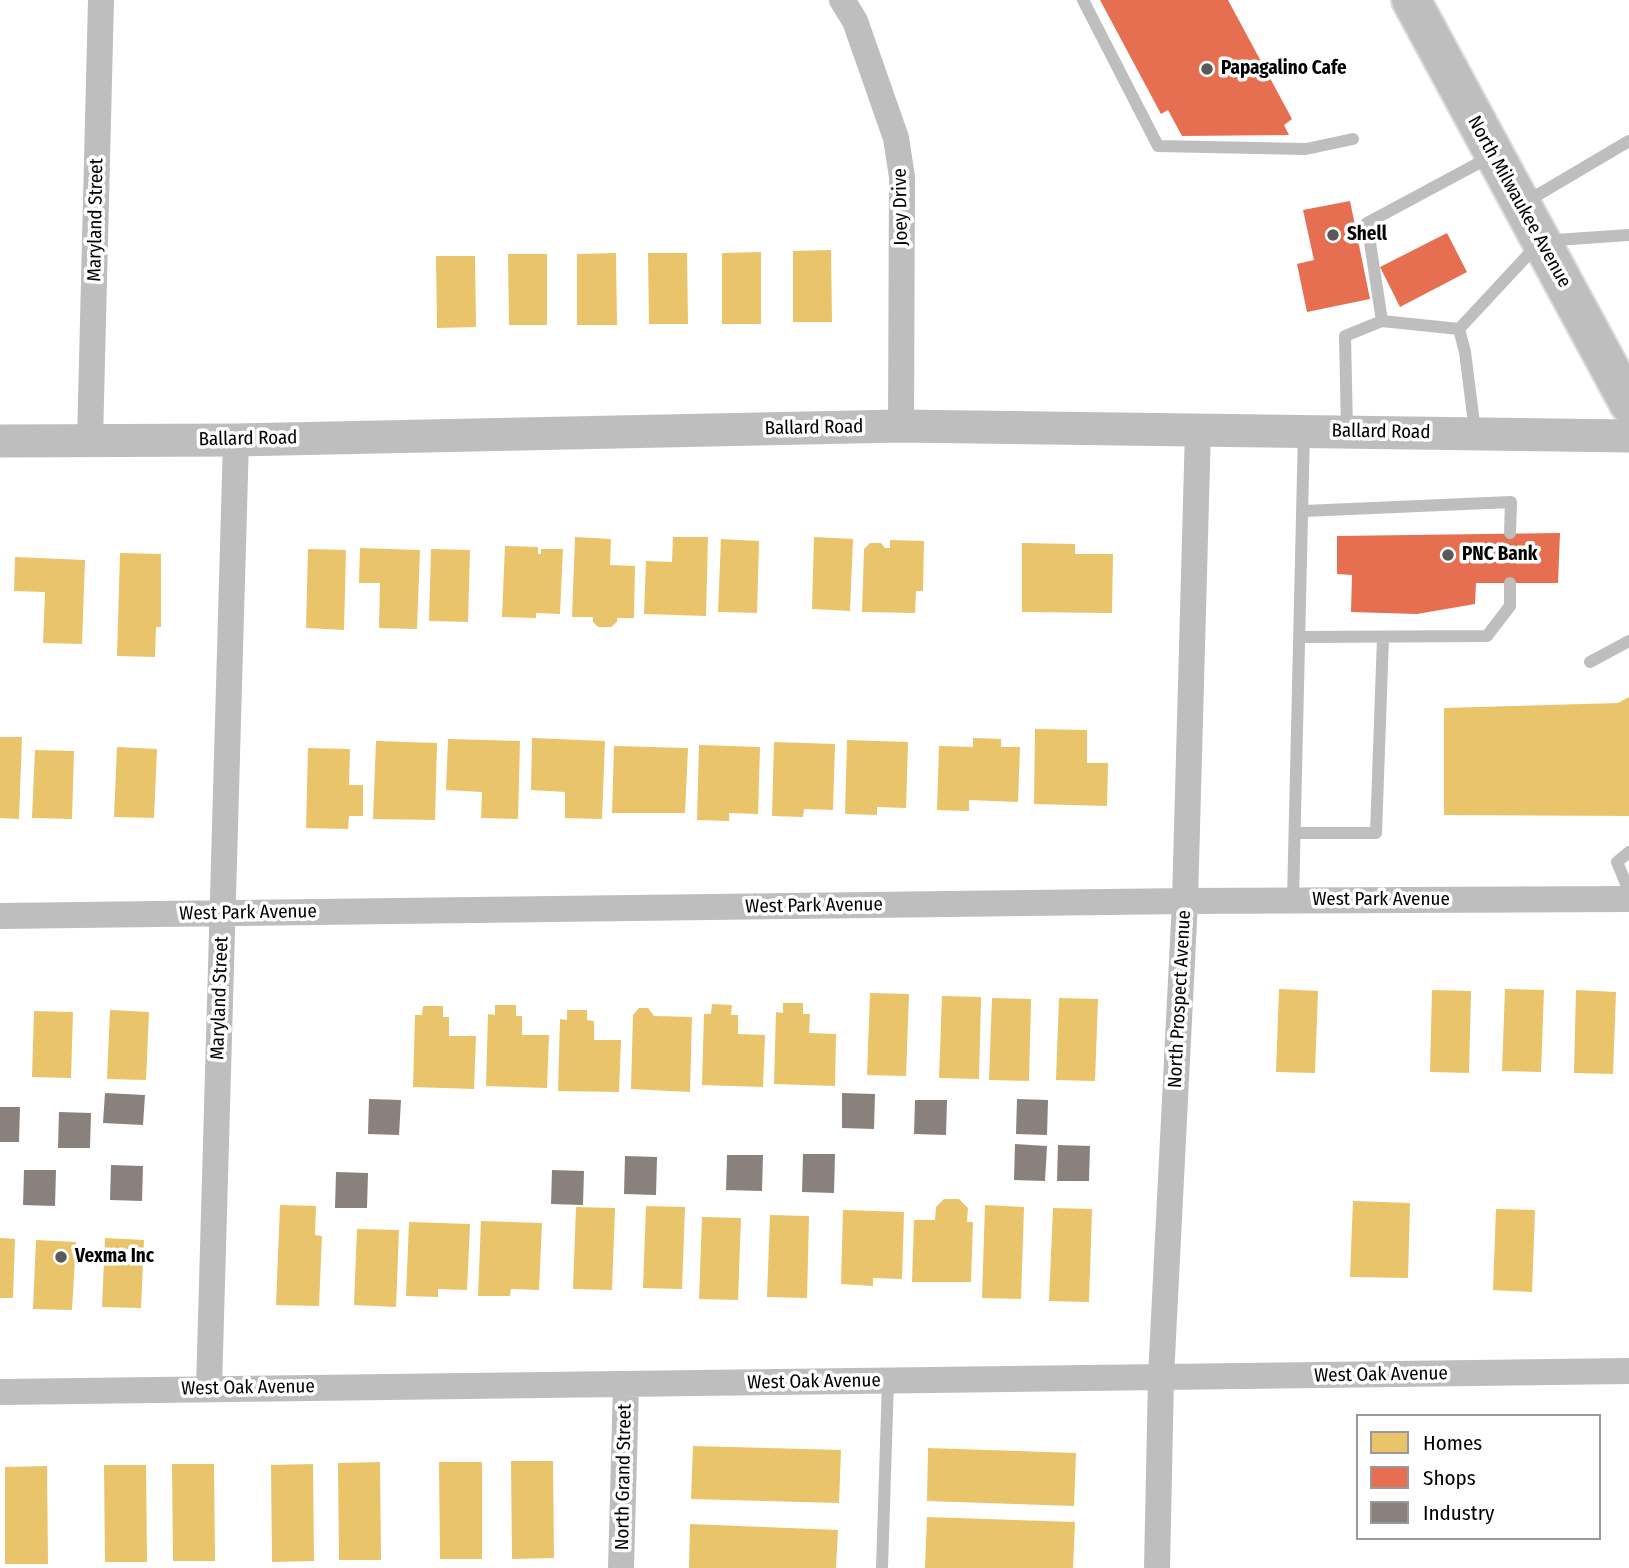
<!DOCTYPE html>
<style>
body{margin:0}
#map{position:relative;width:1629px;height:1568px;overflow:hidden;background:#fff;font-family:"Fira Sans Condensed",sans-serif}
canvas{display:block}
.legend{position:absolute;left:1356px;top:1414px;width:245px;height:126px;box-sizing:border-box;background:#fff;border:2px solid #999;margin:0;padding:9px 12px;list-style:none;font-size:21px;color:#000}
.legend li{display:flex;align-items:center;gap:14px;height:35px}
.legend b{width:35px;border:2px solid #999}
</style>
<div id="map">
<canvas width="1629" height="1568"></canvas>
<ul class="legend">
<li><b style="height:19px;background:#e9c46a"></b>Homes</li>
<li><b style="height:19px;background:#e76f51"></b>Shops</li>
<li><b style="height:19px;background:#8a817c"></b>Industry</li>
</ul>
</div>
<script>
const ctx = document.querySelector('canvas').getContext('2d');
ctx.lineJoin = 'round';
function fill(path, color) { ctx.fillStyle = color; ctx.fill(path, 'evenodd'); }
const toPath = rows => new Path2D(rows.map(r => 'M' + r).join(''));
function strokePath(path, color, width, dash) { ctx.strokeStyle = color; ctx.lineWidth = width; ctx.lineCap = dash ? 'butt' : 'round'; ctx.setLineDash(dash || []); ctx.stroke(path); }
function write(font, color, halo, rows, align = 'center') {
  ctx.font = font + ' "Fira Sans Condensed",sans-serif'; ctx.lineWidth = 7; ctx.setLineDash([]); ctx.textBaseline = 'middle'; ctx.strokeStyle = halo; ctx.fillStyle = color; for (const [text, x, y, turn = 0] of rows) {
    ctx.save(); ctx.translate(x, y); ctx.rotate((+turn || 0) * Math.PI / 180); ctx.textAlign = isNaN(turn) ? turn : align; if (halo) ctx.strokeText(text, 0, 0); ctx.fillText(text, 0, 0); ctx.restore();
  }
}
const homes = toPath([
 [831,250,832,322,793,322,793,251],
 [761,252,761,324,722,324,722,253],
 [616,253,617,325,577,325,577,254],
 [648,253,687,253,688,324,649,324],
 [508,254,547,254,547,325,509,325],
 [436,256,475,256,476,327,437,328],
 [575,537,611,539,610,565,635,566,634,618,617,618,617,622,611,627,598,627,593,622,593,617,572,617],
 [673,537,708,537,706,616,644,614,646,561,672,562],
 [814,537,853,539,850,611,812,609],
 [721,539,759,541,757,613,718,612],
 [890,540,924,541,923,591,916,591,915,613,862,612,864,549,870,543,881,543,885,548,890,548],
 [1022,543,1075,544,1075,554,1113,554,1112,613,1022,612],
 [505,546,538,547,538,554,541,554,541,549,563,549,560,614,536,613,536,618,502,617],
 [360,548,420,550,417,629,379,628,380,583,359,583],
 [308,549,346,550,344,630,306,628],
 [431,549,470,550,468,622,429,621],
 [120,553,161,554,161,627,156,627,155,657,117,656],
 [15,557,85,560,82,644,43,643,45,592,14,591],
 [1629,697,1629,816,1444,815,1444,708,1618,703],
 [1035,729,1087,730,1087,763,1108,763,1107,806,1034,804],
 [0,737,22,737,19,819,0,818],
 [532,738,605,741,602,819,565,818,565,792,531,790],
 [973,738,1001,739,1001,747,1020,747,1018,802,969,800,969,811,937,810,939,746,973,747],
 [448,739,520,741,518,819,481,818,482,792,446,790],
 [847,740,908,742,906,808,877,807,877,815,845,814],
 [376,741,437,743,435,820,373,819],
 [774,742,835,744,833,810,804,809,803,817,772,816],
 [699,745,760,747,758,814,729,813,729,821,697,820],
 [614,746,688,748,685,813,612,813],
 [117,747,157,749,154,818,114,817],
 [308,748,350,749,349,785,363,785,363,816,349,816,348,829,306,828],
 [35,750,74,751,72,819,32,818],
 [1279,989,1318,991,1315,1073,1276,1072],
 [1505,989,1544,990,1541,1072,1502,1071],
 [1432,990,1471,991,1469,1073,1430,1072],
 [1576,990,1616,992,1613,1074,1574,1073],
 [870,993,909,994,906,1076,867,1075],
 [942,996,981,997,979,1079,939,1078],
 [992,998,1031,999,1029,1081,989,1080],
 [1059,998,1098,999,1095,1081,1056,1080],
 [783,1003,803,1003,803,1014,810,1014,809,1033,836,1034,835,1086,774,1084,776,1012,783,1013],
 [712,1004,732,1005,731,1015,738,1015,738,1034,765,1035,763,1087,702,1085,704,1014,711,1014],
 [495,1005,516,1005,516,1016,522,1016,522,1035,549,1035,547,1088,486,1086,488,1014,495,1015],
 [423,1006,443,1006,443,1017,449,1017,449,1036,476,1036,474,1089,413,1087,415,1015,422,1015],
 [639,1008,648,1008,654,1016,692,1017,690,1092,631,1089,633,1015],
 [110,1010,149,1012,146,1080,107,1079],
 [567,1010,587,1010,587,1020,594,1021,594,1040,621,1040,619,1092,558,1091,560,1019,567,1020],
 [34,1011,73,1012,71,1078,32,1077],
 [944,1199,959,1199,968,1208,967,1222,973,1222,971,1282,912,1282,914,1220,935,1220,936,1207],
 [1353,1201,1410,1203,1408,1278,1350,1277],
 [280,1205,316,1206,315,1235,322,1236,319,1306,276,1305],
 [985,1205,1024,1207,1021,1299,982,1298],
 [646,1206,685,1207,682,1289,643,1288],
 [576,1207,615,1208,612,1290,573,1289],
 [1053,1208,1092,1209,1089,1302,1049,1301],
 [1496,1209,1535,1210,1532,1292,1493,1290],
 [843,1210,904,1212,902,1279,873,1278,873,1286,841,1284],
 [770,1215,809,1216,807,1298,767,1297],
 [702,1217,741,1218,738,1300,699,1299],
 [481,1221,542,1223,539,1290,511,1289,510,1296,478,1296],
 [409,1222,470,1224,467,1290,438,1289,438,1297,406,1296],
 [357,1229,399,1230,396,1307,354,1305],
 [0,1238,15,1239,13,1298,0,1298],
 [105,1238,144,1240,141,1308,102,1307],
 [36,1240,76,1242,72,1310,33,1309],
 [693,1446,841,1450,839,1503,691,1499],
 [928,1448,1076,1453,1074,1506,927,1501],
 [511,1461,553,1461,554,1558,512,1559],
 [380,1462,381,1560,339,1560,338,1463],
 [439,1462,482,1462,482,1559,440,1559],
 [172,1464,214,1464,215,1561,173,1561],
 [313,1464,314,1561,272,1562,271,1465],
 [104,1465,146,1465,147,1562,105,1562],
 [47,1466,48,1564,5,1564,5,1467],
 [927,1517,1075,1522,1073,1568,925,1568],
 [690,1524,838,1530,836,1568,689,1568]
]);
const shops = toPath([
 [1100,0,1228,0,1292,119,1284,125,1289,135,1182,136,1168,110,1161,114],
 [1350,201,1370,299,1307,312,1297,264,1314,260,1303,210],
 [1447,233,1467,272,1400,307,1380,267],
 [1560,533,1558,583,1476,583,1475,604,1417,614,1351,612,1352,575,1337,574,1337,536]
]);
const industry = toPath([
 [105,1093,145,1095,143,1125,103,1123],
 [842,1093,875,1094,874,1129,842,1128],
 [369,1099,401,1100,399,1135,368,1134],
 [1017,1099,1048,1100,1047,1135,1016,1134],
 [915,1100,947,1100,946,1135,914,1134],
 [0,1107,20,1107,19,1142,0,1142],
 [59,1112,91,1113,90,1148,58,1148],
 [1015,1144,1047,1146,1045,1181,1014,1180],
 [1058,1145,1090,1146,1089,1181,1057,1181],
 [803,1154,835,1154,834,1193,802,1192],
 [727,1155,763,1155,762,1191,726,1190],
 [625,1156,657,1157,656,1195,624,1194],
 [111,1165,143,1166,142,1201,110,1200],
 [24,1170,56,1170,55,1206,23,1205],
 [552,1170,584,1171,583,1205,551,1204],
 [336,1172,368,1173,367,1208,335,1208]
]);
const service = toPath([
 [1083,0,1158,146,1306,149,1353,139],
 [1524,203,1629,141],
 [1382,321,1459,329,1465,352,1475,431],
 [1459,329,1541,241,1629,235],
 [1347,430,1345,336,1382,321,1367,223,1490,157],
 [1304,511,1511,502,1510,533],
 [1300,637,1487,636,1510,606,1510,583],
 [1590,662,1629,641],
 [1295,833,1376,833,1383,637],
 [1629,852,1617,862,1629,891],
 [1293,900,1304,431],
 [882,1568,888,1381]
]);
const minor = toPath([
 [842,0,855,21,896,138,902,177,901,426],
 [90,441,101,0],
 [0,916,1185,901,1629,899],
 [209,1388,236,440],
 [0,1392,1629,1371],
 [621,1568,626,1385],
 [1157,1568,1161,1377,1185,901,1198,429]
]);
const tertiary = toPath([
 [0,441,236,440,901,426,1629,436]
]);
const primary = toPath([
 [1411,0,1629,404]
]);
const markers = [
 [1207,69,7,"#595959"],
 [1333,235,7,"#595959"],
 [1448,555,7,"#595959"],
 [61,1257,7,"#595959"]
];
const poiNames = [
 ["Papagalino Cafe",1221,69],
 ["Shell",1347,235],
 ["PNC Bank",1462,555],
 ["Vexma Inc",75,1257]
];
const streetNames = [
 ["North Milwaukee Avenue",1519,202,61],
 ["Joey Drive",901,207,-91],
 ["Maryland Street",96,220,-89],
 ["Ballard Road",814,428,-1],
 ["Ballard Road",1381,432,1],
 ["Ballard Road",248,439,-1],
 ["West Park Avenue",1381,900],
 ["West Park Avenue",814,906,-1],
 ["West Park Avenue",248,913,-1],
 ["Maryland Street",220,998,-88],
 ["North Prospect Avenue",1180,999,-87],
 ["West Oak Avenue",1381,1375,-1],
 ["West Oak Avenue",814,1382,-1],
 ["West Oak Avenue",248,1388,-1],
 ["North Grand Street",624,1477,-89]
];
fill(homes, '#e9c46a');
fill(shops, '#e76f51');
fill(industry, '#8a817c');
strokePath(primary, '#dbdbdb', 42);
strokePath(service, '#bebebe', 12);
strokePath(minor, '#bebebe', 26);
strokePath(tertiary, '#bebebe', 33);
strokePath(primary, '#bebebe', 38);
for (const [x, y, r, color] of markers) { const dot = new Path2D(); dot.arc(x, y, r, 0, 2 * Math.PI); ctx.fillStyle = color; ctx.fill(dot); strokePath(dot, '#fff', 2.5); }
write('bold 19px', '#000', '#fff', poiNames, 'left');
write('19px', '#000', '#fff', streetNames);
</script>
